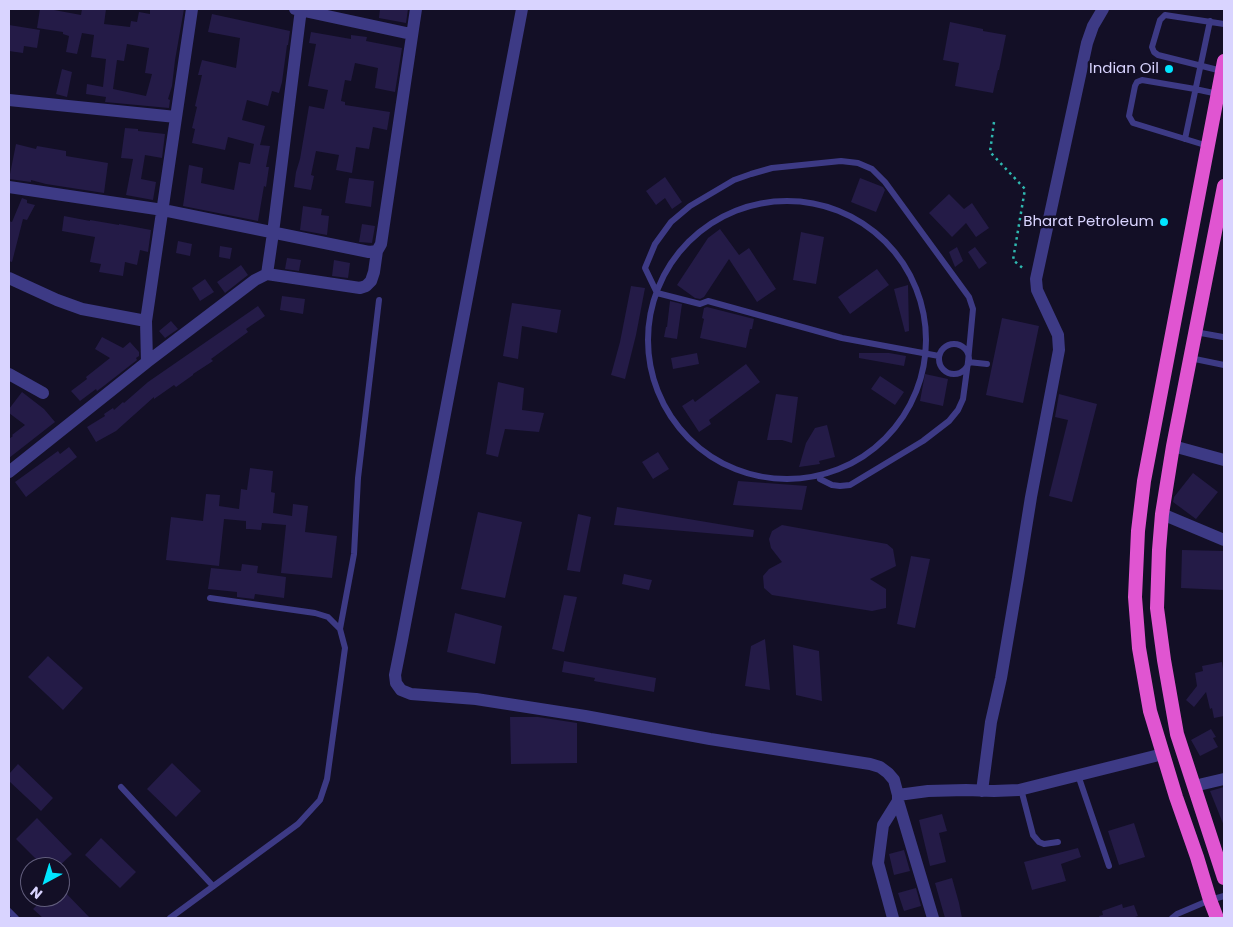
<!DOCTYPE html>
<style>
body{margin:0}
#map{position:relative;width:1233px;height:927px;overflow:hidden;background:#130f26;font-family:Poppins,sans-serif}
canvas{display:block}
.frame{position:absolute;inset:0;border:10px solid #d9d4ff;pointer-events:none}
.north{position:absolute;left:20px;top:857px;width:50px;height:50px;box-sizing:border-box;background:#130f26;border:1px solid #625e7d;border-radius:50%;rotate:219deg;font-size:14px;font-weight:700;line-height:20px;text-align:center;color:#d9d4ff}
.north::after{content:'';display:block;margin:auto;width:18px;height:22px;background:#00e5ff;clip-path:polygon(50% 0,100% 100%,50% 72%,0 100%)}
</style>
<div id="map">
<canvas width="1233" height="927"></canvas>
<div class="frame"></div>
<div class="north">N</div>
</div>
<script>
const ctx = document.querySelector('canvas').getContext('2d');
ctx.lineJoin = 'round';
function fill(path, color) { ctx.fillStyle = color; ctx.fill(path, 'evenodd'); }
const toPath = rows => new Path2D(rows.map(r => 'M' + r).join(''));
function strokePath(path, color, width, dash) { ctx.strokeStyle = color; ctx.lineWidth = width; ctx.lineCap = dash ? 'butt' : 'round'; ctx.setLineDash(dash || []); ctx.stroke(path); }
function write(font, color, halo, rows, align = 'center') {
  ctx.font = font + ' Poppins,sans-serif'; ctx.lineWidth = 5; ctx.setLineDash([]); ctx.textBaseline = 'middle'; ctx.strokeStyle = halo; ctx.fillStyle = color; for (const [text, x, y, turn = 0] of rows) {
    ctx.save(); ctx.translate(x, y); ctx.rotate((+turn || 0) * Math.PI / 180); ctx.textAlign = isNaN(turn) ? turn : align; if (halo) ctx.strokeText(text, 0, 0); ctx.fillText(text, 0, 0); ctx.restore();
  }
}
const building = toPath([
 [40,9,54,9,54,10,81,15,82,9,106,9,104,24,130,27,131,21,137,22,139,12,150,14,150,9,184,9,175,60,172,86,168,99,170,100,169,108,105,102,106,97,86,94,87,84,103,87,106,59,91,57,94,35,82,33,77,54,66,52,69,36,63,34,63,32,37,28],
 [127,44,149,48,145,73,152,74,146,96,113,89,117,60,124,61],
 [380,9,408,9,406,23,379,18],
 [212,14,290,31,288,45,287,45,282,82,279,93,272,91,268,106,247,100,242,120,265,126,260,145,270,146,266,167,269,167,266,187,264,186,258,221,183,206,189,165,203,168,201,183,234,190,239,162,250,164,254,144,228,137,225,150,192,143,195,129,192,128,197,107,195,106,202,75,198,75,202,60,236,68,240,38,208,32],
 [950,22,983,29,983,31,1006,35,999,70,998,70,993,93,955,86,959,63,943,60],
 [9,25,40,30,37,48,24,46,23,53,9,51],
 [311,32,351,39,351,35,367,37,366,41,402,48,395,92,375,88,378,68,355,63,351,81,345,80,341,101,345,102,345,105,390,112,387,130,373,127,369,149,356,147,352,173,336,170,339,155,316,151,311,175,314,176,311,190,294,187,296,172,300,159,309,106,324,109,328,90,308,86,316,44,309,43],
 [62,69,72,72,67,97,56,94],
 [125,128,138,129,138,131,165,134,162,158,145,155,141,179,156,182,153,200,126,195,133,159,121,158],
 [16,144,36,149,37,146,66,151,66,156,108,163,104,193,46,184,31,180,31,182,9,179],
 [665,177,682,202,672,209,665,198,656,205,646,191],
 [349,178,374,181,371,207,345,203],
 [860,178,883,187,885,190,876,212,851,202],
 [949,194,964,209,972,203,989,228,976,237,966,223,952,237,929,213],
 [22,198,27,200,27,203,35,205,27,220,23,219,12,262,9,261,9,221,12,222],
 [303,206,322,209,321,215,329,216,327,235,300,230],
 [64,216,90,221,90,220,119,225,119,224,151,230,148,252,140,250,137,265,125,262,123,276,99,272,101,264,90,262,95,237,62,231],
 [362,224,375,226,372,243,359,242],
 [720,229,739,255,749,248,776,289,757,302,729,259,704,297,700,299,695,298,677,285,708,238],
 [801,232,824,237,816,284,793,280],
 [178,241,192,244,190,256,176,253],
 [220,246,232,248,230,259,219,257],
 [957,247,963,261,955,267,949,252],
 [975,247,987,263,979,269,968,252],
 [287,258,301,260,299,271,285,269],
 [334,260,350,263,348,278,332,276],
 [241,265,248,275,225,293,217,282],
 [877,269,889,285,850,314,838,297],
 [205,279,214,292,200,301,192,288],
 [908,285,909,331,905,332,894,289],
 [631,286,645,288,636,335,625,379,611,375,620,342],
 [282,296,305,299,303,314,280,310],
 [670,301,682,304,677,339,664,337,666,327,667,327],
 [512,303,561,310,557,333,522,326,518,359,503,356],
 [258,306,265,316,246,329,248,332,211,359,213,361,193,374,193,375,176,387,174,385,154,399,154,397,116,431,96,442,87,427,105,416,104,414,113,408,114,410,123,402,124,403,148,382],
 [707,307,754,319,752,329,750,329,746,348,700,338,704,319,702,318,704,308],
 [1002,318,1039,326,1023,403,986,395],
 [171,321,178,329,165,338,159,331],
 [102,337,123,348,130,342,139,352,139,356,136,358,137,360,105,385,97,391,96,389,80,401,71,391,87,379,86,377,110,358,95,349],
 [697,353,699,364,673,369,671,358],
 [859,353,889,353,906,356,904,366,859,358],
 [746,364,760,382,709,420,711,424,699,432,682,406,693,399,695,402],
 [925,374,948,379,943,406,920,401],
 [880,376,904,392,895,405,871,389],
 [498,382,524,388,522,410,544,413,539,432,505,429,498,457,486,454],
 [22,392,44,409,55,422,9,458,9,439,13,436,12,435,25,425,9,413,9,409],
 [776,394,798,397,792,443,782,440,767,440],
 [1059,394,1097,404,1072,502,1049,496,1068,420,1055,417],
 [827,425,835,457,819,461,820,464,799,467,806,443,815,428],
 [69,447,77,457,26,497,15,482,58,451,60,454],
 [658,452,669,469,653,479,642,462],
 [250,468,273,471,271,492,275,493,273,513,292,516,293,504,308,506,305,532,337,536,332,578,281,573,286,525,262,523,261,530,249,529,246,529,246,521,224,519,219,566,166,560,171,517,203,521,206,494,220,495,219,506,239,509,241,489,247,490],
 [1193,473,1218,492,1196,519,1173,502,1174,497],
 [738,481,807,486,802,510,733,505],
 [617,507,754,530,753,537,614,525],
 [478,512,522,522,505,598,461,589],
 [578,514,591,517,580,572,567,570],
 [782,525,887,544,893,549,896,566,870,579,886,589,886,608,872,611,772,595,764,588,763,576,769,569,782,562,771,548,769,539,772,531],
 [1182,550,1224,551,1224,590,1181,588],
 [911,556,930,559,915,628,897,624],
 [242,564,258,566,257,573,286,577,284,598,255,594,254,599,237,597,237,592,208,589,211,568,241,571],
 [624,574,652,580,649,590,622,584],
 [564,595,577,597,564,652,552,649],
 [455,613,502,626,495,664,447,652],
 [765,639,770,690,745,686,751,646],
 [793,645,819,651,822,701,796,695],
 [48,656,83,688,63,710,28,677],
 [564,661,656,678,654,692,594,681,595,678,562,672],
 [1222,662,1224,675,1224,716,1214,718,1212,708,1210,709,1206,692,1194,707,1186,700,1197,686,1195,673,1203,671,1202,666],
 [510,717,538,717,577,723,577,763,511,764],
 [1211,729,1216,737,1213,738,1218,747,1200,756,1191,740],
 [172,763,201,791,176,817,147,789],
 [18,764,53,798,41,811,9,781,9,774],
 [1224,787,1224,826,1210,791],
 [942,814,947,831,939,833,946,862,930,866,919,820],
 [37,818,72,854,58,867,44,867,16,839],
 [1134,823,1145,857,1119,865,1108,831],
 [101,838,136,872,120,888,85,855],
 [1078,848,1081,857,1061,864,1066,881,1032,890,1024,862],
 [904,850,910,871,894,875,889,854],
 [952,878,959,903,962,918,945,918,935,883],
 [60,887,90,918,43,918,33,909,45,897,60,897],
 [916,888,921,906,904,911,898,893],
 [1122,904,1123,908,1134,905,1138,916,1132,918,1100,918,1099,916,1103,915,1102,911]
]);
const path = toPath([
 [994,122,990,152,1025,189,1013,260,1025,270]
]);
const service = toPath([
 [1222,71,1158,55,1154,52,1152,47,1160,20,1165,15,1224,24],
 [1185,139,1210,21],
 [1208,146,1133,123,1129,116,1135,86,1137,82,1142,80,1195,89,1218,94],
 '648 340a139 139 0 1 1 278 0a139 139 0 1 1-278 0Z',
 [1195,332,1223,337],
 '939 359a15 15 0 1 1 30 0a15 15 0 1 1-30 0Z',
 [1190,358,1224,365],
 [968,362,987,364],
 [820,479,832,485,840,486,850,485,923,441,949,421,958,410,963,399,968,362,973,309,969,297,885,182,872,169,858,163,841,161,772,168,751,174,734,180,690,206,671,222,655,244,645,268,657,293,700,304,708,301,842,338,939,356],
 [340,629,354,554,358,478,379,300],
 [1078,775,1109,866],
 [121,787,213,886],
 [1021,789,1033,835,1039,842,1044,844,1058,842],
 [9,911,16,918],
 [170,918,298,824,320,800,327,779,345,648,340,629,328,617,315,613,210,598],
 [1172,918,1177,914,1210,900,1224,896]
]);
const minor = toPath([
 [295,9,411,34],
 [522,9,402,640,395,675,396,683,401,690,411,694,476,699,585,716,710,739,870,764,880,767,888,773,894,780,898,795,898,801,933,918],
 [9,100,176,117],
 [9,187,163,210,369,252,377,251,381,244,416,9],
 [267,274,273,233,301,9],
 [9,278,57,300,82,309,146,321],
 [147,362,146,321,192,9],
 [9,374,43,393],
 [1173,446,1224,460],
 [9,472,147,362,255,280,267,274,360,288,366,286,371,281,374,272,377,251],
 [1162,514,1224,540],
 [1194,786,1224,779],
 [982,791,991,722,1001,678,1018,578,1031,497,1059,350,1058,335,1037,290,1036,279,1087,43,1093,26,1103,9],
 [898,795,928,791,966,790,994,791,1019,790,1163,754],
 [893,918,878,863,883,825,898,801]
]);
const trunk = toPath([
 [1224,186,1173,446,1162,514,1159,550,1157,608,1164,660,1177,734,1224,878],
 [1217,918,1210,900,1197,857,1176,797,1150,711,1139,648,1135,597,1138,531,1144,481,1224,61]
]);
const markers = [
 [1169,69,5,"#00e5ff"],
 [1164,222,5,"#00e5ff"]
];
const poiNames = [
 ["Indian Oil",1159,69],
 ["Bharat Petroleum",1154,222]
];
fill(building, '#241b47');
strokePath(path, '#2fb8b0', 2.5, [2.5, 4]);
strokePath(service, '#3d3a85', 6);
strokePath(minor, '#3d3a85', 12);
strokePath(trunk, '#e055d1', 14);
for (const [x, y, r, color] of markers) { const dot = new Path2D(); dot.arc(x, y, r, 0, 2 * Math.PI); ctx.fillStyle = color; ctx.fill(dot); strokePath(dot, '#130f26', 2); }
write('15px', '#d9d4ff', '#130f26', poiNames, 'right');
</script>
